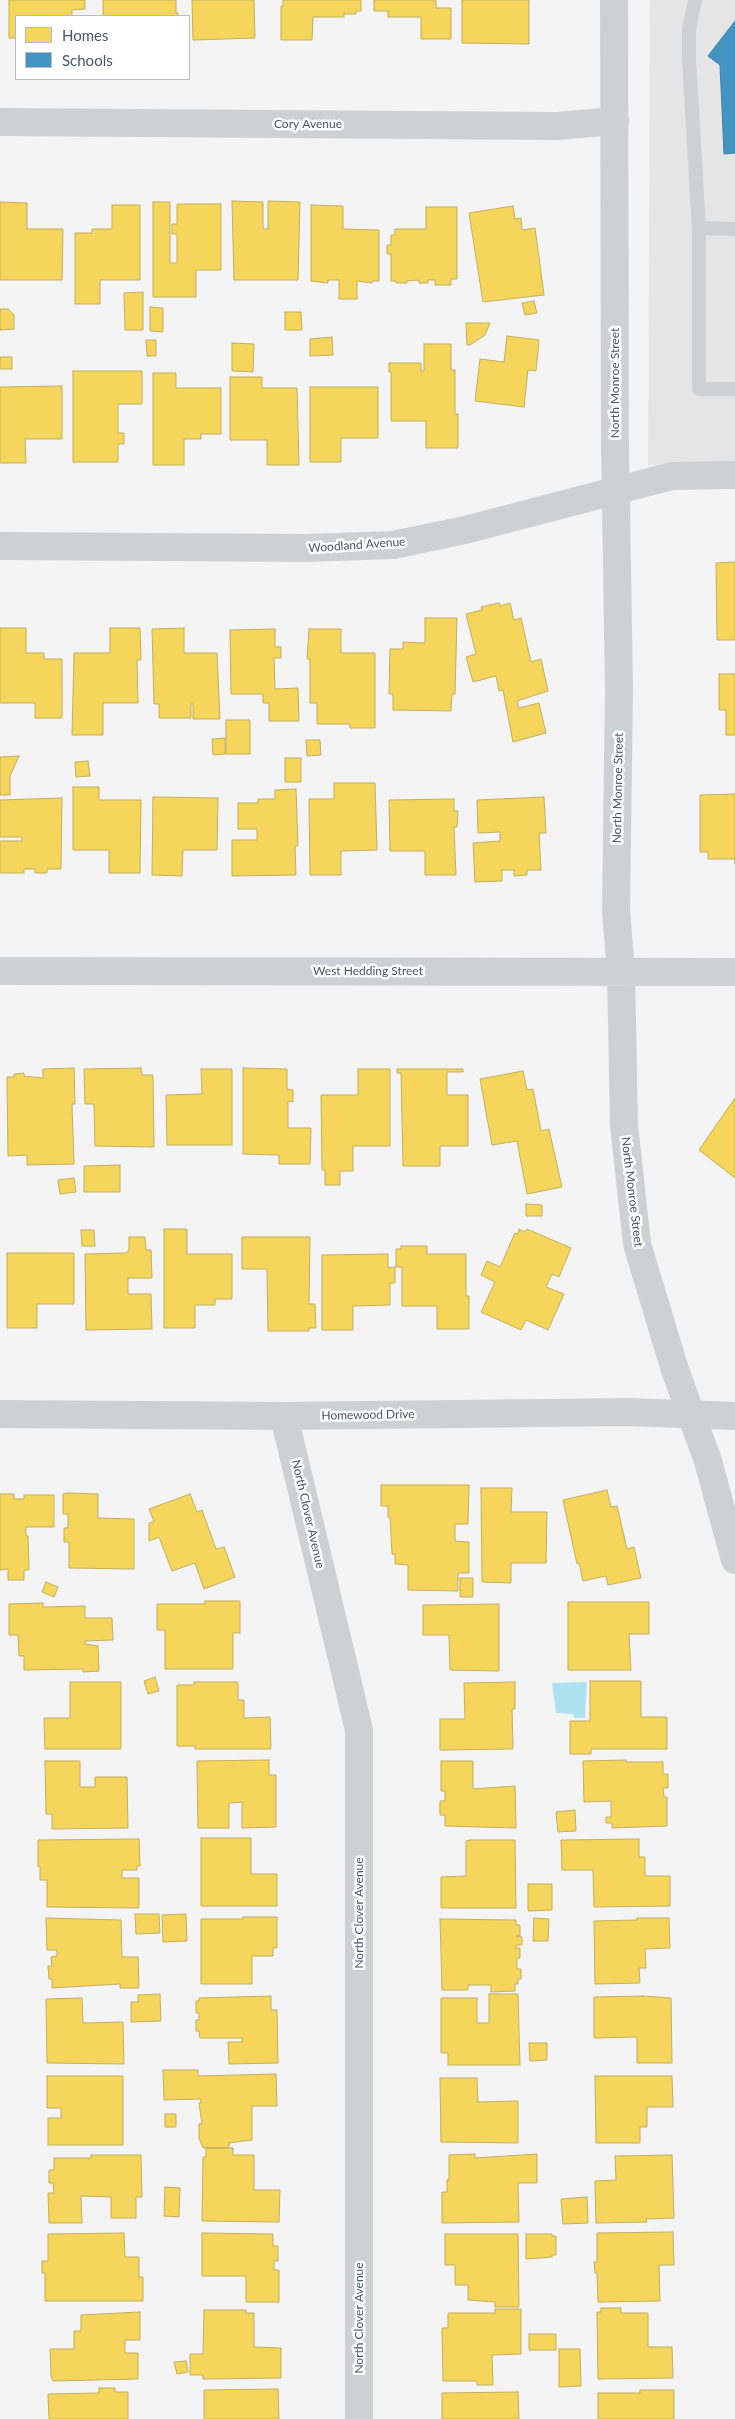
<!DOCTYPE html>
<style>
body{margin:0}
#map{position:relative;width:735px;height:2419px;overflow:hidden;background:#f4f4f4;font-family:Lato,sans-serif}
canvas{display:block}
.legend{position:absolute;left:15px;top:15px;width:175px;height:65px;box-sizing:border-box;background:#fff;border:1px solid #b7bbc0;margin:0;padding:6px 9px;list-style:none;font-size:15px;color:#4a5661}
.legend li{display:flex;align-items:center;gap:10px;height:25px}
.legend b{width:25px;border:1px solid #b7bbc0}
</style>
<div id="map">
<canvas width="735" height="2419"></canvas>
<ul class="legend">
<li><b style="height:14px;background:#f6d55c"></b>Homes</li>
<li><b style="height:14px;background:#4393c3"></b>Schools</li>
</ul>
</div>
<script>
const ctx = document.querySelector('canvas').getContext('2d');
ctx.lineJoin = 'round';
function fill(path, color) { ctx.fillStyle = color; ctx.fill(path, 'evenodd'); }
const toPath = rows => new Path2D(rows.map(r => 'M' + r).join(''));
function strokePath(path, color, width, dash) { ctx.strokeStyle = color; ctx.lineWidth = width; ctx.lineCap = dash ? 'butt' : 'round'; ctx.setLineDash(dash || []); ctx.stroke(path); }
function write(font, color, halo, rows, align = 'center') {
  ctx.font = font + ' Lato,sans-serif'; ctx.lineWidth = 5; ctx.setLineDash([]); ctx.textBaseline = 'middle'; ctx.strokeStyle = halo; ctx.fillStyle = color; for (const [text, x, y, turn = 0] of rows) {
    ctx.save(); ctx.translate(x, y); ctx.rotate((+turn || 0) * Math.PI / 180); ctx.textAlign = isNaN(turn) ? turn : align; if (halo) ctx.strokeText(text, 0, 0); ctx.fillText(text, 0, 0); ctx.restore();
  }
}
const education = toPath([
 [650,0,735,0,735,462,648,465]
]);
const water = toPath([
 [587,1682,585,1718,574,1718,573,1714,556,1713,552,1683]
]);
const homes = toPath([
 [9,0,85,0,85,9,72,10,72,16,16,16,16,38,9,38,9,0],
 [103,0,176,0,176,13,178,13,178,16,103,16,103,0],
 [192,0,254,0,255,38,193,40,192,0],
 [283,0,361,0,361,11,356,11,356,14,345,14,344,12,344,17,313,17,312,40,281,40,281,6,283,6,283,0],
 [374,0,436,0,436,8,451,8,451,39,421,39,421,17,388,17,388,11,374,11,374,0],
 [462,0,529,0,529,44,462,43,462,0],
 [232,201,263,202,263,229,268,229,268,201,300,202,298,280,234,280,232,201],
 [0,202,27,203,27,229,63,229,62,280,0,280,0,202],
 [153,202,170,202,170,263,177,263,177,234,172,234,172,224,177,224,177,204,221,204,221,270,196,270,196,297,153,297,153,202],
 [112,205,140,205,140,280,100,280,100,304,75,304,75,233,92,233,92,229,112,229,112,205],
 [311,205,343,206,343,229,379,230,379,281,372,281,372,283,357,281,357,299,339,299,339,280,328,280,328,283,311,281,311,205],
 [513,206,515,219,521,218,522,230,535,228,544,295,483,302,469,213,513,206],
 [426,207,457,207,457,279,451,279,451,285,435,285,435,280,428,280,428,283,419,283,419,280,407,281,407,283,396,283,396,281,391,281,391,254,387,254,387,245,391,245,391,235,395,235,395,229,426,229,426,207],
 [143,292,143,330,125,330,124,293,143,292],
 [534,301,537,313,525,315,522,303,534,301],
 [150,307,163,308,163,332,150,331,150,307],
 [0,309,8,309,14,315,14,329,0,330,0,309],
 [285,312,301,312,302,330,285,330,285,312],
 [466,323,490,323,485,335,470,345,467,345,466,323],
 [507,336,539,340,536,371,528,370,524,407,475,401,480,359,504,362,507,336],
 [332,337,333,355,310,356,310,339,332,337],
 [146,340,156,340,156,356,147,356,146,340],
 [232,343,254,344,253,372,232,371,232,343],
 [424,344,451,344,451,370,455,370,455,414,458,414,458,448,426,448,426,421,391,421,391,372,389,372,389,363,421,363,421,371,424,371,424,344],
 [0,357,12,357,12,369,0,369,0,357],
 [73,371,142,371,142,404,118,404,118,433,124,433,124,444,118,444,118,462,73,462,73,371],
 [153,373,176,373,176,388,221,388,221,434,201,434,201,439,184,439,184,465,153,465,153,373],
 [230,377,262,377,262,388,297,388,299,465,267,465,267,440,230,440,230,377],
 [62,386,62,439,25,439,26,463,0,463,0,387,62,386],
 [310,387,378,387,378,438,341,438,341,462,310,462,310,387],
 [735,562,735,640,717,640,716,563,735,562],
 [499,603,500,606,510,603,514,620,521,618,531,662,541,659,548,691,517,701,519,708,539,703,546,733,513,742,503,690,499,691,496,676,473,682,466,657,476,654,466,614,482,610,481,607,499,603],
 [425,618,457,618,455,694,452,694,451,711,393,710,393,694,389,694,390,649,403,649,403,642,425,643,425,618],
 [0,628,26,628,26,653,44,653,44,659,62,659,62,718,35,718,35,703,0,703,0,628],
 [110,628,140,628,141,660,137,660,138,703,103,703,103,735,72,735,74,653,110,653,110,628],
 [184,628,184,653,217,653,220,719,193,719,193,704,191,704,191,718,159,718,159,704,154,704,152,629,184,628],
 [275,629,275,647,281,647,281,658,274,658,275,689,298,688,299,721,269,721,269,703,263,703,263,694,231,694,230,630,275,629],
 [309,629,341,629,341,653,375,653,375,728,350,728,350,724,317,724,317,703,310,703,310,659,307,659,309,629],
 [719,674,735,674,735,735,726,735,726,710,719,710,719,674],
 [226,720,250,720,250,754,226,754,226,720],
 [225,738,225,754,213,755,212,739,225,738],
 [306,740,320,740,321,755,307,756,306,740],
 [19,756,10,776,10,795,0,795,0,757,19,756],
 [285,758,301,758,301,782,285,782,285,758],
 [88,761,90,776,76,777,75,762,88,761],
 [334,783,375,783,377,850,341,851,341,875,310,875,309,799,334,799,334,783],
 [73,787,99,787,99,800,141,800,140,873,109,873,109,850,73,850,73,787],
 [296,789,298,846,295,846,296,875,232,876,232,840,257,840,257,829,238,829,238,803,258,803,258,799,275,799,275,790,296,789],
 [735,794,735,864,735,859,708,859,708,852,700,852,700,795,735,794],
 [153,797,218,798,217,850,183,850,182,876,152,875,153,797],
 [544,797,546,833,539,833,541,870,527,870,527,875,514,876,514,870,502,870,502,881,475,882,473,843,500,841,500,832,478,833,477,800,544,797],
 [62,798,61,869,47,869,47,873,35,873,35,869,24,869,24,873,0,873,0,841,22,841,22,837,0,837,0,800,62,798],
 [454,799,454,811,458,811,457,827,454,827,456,875,425,875,425,851,390,851,389,800,454,799],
 [74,1068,75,1104,72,1104,74,1164,27,1165,27,1155,8,1156,7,1077,14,1077,14,1074,24,1073,24,1076,43,1078,43,1069,74,1068],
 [141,1068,142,1075,153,1075,154,1147,95,1146,94,1104,85,1104,84,1069,141,1068],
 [243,1068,287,1069,287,1089,293,1090,293,1102,288,1101,288,1128,311,1128,310,1164,279,1164,279,1155,243,1154,243,1068],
 [201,1069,232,1069,232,1145,167,1145,166,1095,202,1094,201,1069],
 [358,1069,390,1069,390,1146,353,1146,353,1171,340,1171,340,1185,325,1185,325,1170,322,1170,321,1095,358,1095,358,1069],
 [397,1069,463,1069,463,1072,447,1072,447,1095,468,1095,468,1146,440,1146,440,1166,403,1166,401,1073,397,1073,397,1069],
 [523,1071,527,1090,533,1089,541,1131,549,1129,562,1187,527,1194,517,1141,492,1145,480,1079,523,1071],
 [735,1098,735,1178,699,1150,735,1098],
 [120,1165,120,1192,84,1192,84,1166,120,1165],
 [74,1178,76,1192,60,1194,58,1180,74,1178],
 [526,1204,542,1205,542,1216,526,1216,526,1204],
 [164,1229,187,1229,187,1254,232,1254,232,1299,215,1299,215,1305,195,1305,195,1328,164,1328,164,1229],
 [519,1229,525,1232,527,1229,571,1248,559,1277,552,1274,546,1287,564,1294,548,1330,526,1320,521,1330,481,1312,495,1282,481,1275,487,1261,500,1267,515,1233,518,1234,519,1229],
 [81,1230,94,1230,95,1246,82,1246,81,1230],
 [129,1237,145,1237,146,1250,151,1250,152,1278,128,1278,128,1294,151,1294,152,1329,86,1330,85,1254,125,1253,129,1251,129,1237],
 [242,1237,310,1237,309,1304,315,1304,316,1328,309,1328,309,1331,268,1331,267,1269,242,1269,242,1237],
 [401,1246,427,1246,427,1254,466,1254,466,1296,469,1296,469,1329,437,1329,437,1306,402,1306,402,1267,396,1267,396,1249,401,1249,401,1246],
 [7,1253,74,1253,74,1304,37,1304,37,1328,7,1328,7,1253],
 [388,1254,388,1268,395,1267,395,1283,390,1283,390,1305,353,1306,353,1330,322,1330,322,1255,388,1254],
 [381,1485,469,1485,468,1524,455,1524,455,1541,469,1542,469,1573,458,1573,458,1591,408,1590,408,1565,395,1564,395,1554,392,1554,390,1517,388,1517,388,1506,381,1506,381,1485],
 [481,1488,512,1488,511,1512,547,1512,546,1563,511,1563,511,1583,482,1582,481,1488],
 [607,1490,611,1507,617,1506,627,1549,634,1547,641,1578,608,1585,606,1576,583,1581,579,1563,577,1564,563,1500,607,1490],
 [68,1493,98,1494,98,1518,134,1519,134,1569,69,1568,69,1542,64,1542,64,1528,68,1528,68,1514,63,1514,63,1494,68,1493],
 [0,1494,14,1494,14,1499,24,1499,24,1495,54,1495,54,1527,26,1527,26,1536,28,1536,29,1570,24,1570,24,1580,8,1580,8,1569,0,1570,0,1494],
 [190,1494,197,1512,202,1510,216,1549,224,1547,235,1577,204,1589,195,1563,172,1571,159,1537,149,1541,149,1523,154,1521,149,1509,190,1494],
 [460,1578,473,1578,473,1597,460,1597,460,1578],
 [46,1582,58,1587,54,1597,42,1592,46,1582],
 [205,1601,240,1601,240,1633,233,1633,233,1669,165,1669,165,1630,157,1630,157,1604,205,1604,205,1601],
 [568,1602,649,1602,649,1634,629,1634,631,1670,568,1670,568,1602],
 [43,1603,43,1607,85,1606,85,1618,112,1618,113,1640,85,1641,85,1644,98,1646,99,1671,83,1672,83,1669,24,1670,24,1656,19,1656,18,1635,9,1635,9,1604,43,1603],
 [499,1604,499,1671,450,1670,449,1635,423,1635,423,1605,499,1604],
 [155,1677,159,1691,148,1694,144,1681,155,1677],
 [590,1681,641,1681,641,1717,667,1717,667,1749,591,1749,591,1754,570,1754,570,1721,590,1721,590,1681],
 [70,1682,121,1682,121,1749,45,1749,44,1718,70,1718,70,1682],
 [194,1682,238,1682,238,1700,244,1700,244,1718,270,1717,271,1749,195,1749,195,1746,177,1746,177,1685,194,1685,194,1682],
 [515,1682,515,1709,512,1709,513,1749,440,1750,440,1719,465,1719,464,1683,515,1682],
 [269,1760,269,1775,276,1775,276,1827,242,1828,242,1802,229,1803,229,1828,198,1828,197,1761,269,1760],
 [626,1760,626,1762,663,1762,663,1774,668,1774,668,1788,663,1788,664,1797,667,1797,667,1826,612,1828,612,1823,606,1823,606,1817,611,1817,611,1801,584,1802,583,1761,626,1760],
 [45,1761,80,1761,80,1787,95,1787,95,1777,127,1777,128,1828,52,1829,52,1814,46,1814,45,1761],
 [441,1761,473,1761,473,1789,515,1786,516,1828,445,1826,445,1815,440,1815,440,1801,445,1801,445,1791,441,1791,441,1761],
 [575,1810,576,1831,558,1832,556,1812,575,1810],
 [201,1838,251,1838,251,1874,277,1874,277,1906,201,1906,201,1838],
 [139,1839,140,1866,137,1866,137,1870,122,1870,122,1878,139,1878,139,1908,47,1907,47,1880,40,1880,40,1866,38,1867,38,1840,139,1839],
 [639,1839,639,1857,645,1857,645,1876,670,1876,670,1906,594,1907,593,1870,562,1870,561,1840,639,1839],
 [470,1840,515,1840,516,1908,441,1908,441,1877,466,1876,466,1841,470,1840],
 [528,1884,552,1884,552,1910,528,1911,528,1884],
 [135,1914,159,1914,160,1933,136,1934,135,1914],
 [186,1914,187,1941,163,1942,162,1915,186,1914],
 [243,1917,277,1917,277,1948,273,1948,273,1956,252,1956,252,1984,201,1984,201,1919,243,1919,243,1917],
 [46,1918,121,1920,122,1957,138,1957,139,1988,120,1988,120,1984,52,1988,52,1979,49,1979,48,1966,52,1966,51,1957,57,1956,57,1950,47,1950,46,1918],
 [534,1918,549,1919,548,1941,533,1941,534,1918],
 [637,1918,669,1918,670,1948,645,1949,646,1968,639,1968,640,1983,595,1984,594,1921,637,1920,637,1918],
 [440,1919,516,1920,516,1925,520,1925,520,1936,516,1936,522,1937,522,1945,516,1945,516,1948,520,1948,520,1958,517,1958,517,1969,521,1969,521,1979,518,1979,518,1984,515,1984,515,1991,491,1992,491,1985,468,1985,468,1990,442,1990,440,1919],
 [160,1994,161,2021,131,2022,131,2002,138,2002,138,1995,160,1994],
 [489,1994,518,1994,520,2065,448,2065,448,2053,441,2053,441,1998,477,1998,477,2023,489,2023,489,1994],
 [271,1996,271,2010,277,2010,278,2063,229,2064,228,2042,242,2042,242,2038,200,2038,199,2031,196,2031,196,2020,199,2020,199,2013,196,2013,196,2001,199,2001,199,1998,271,1996],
 [643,1996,671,1998,672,2063,637,2063,637,2037,594,2038,594,1997,643,1996],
 [82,1998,83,2023,123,2022,124,2064,47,2063,46,1999,82,1998],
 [529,2043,547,2043,547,2060,530,2061,529,2043],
 [163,2070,198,2070,198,2076,276,2074,277,2106,252,2106,252,2140,229,2143,229,2148,203,2148,199,2138,199,2124,202,2124,199,2103,201,2103,201,2099,164,2100,163,2070],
 [47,2076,123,2076,123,2145,48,2145,48,2118,61,2118,61,2108,47,2108,47,2076],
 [595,2076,672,2076,673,2107,647,2107,647,2127,640,2127,640,2143,596,2143,595,2076],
 [440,2078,477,2078,478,2102,518,2101,518,2143,441,2142,440,2078],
 [165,2114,176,2114,176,2127,165,2127,165,2114],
 [206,2148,233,2148,233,2155,254,2155,254,2190,280,2190,279,2222,202,2221,203,2157,206,2157,206,2148],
 [475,2154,475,2158,537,2154,537,2183,518,2183,519,2222,442,2223,442,2192,447,2192,447,2180,449,2180,449,2155,475,2154],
 [91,2155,141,2155,142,2197,136,2197,136,2218,111,2218,111,2197,81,2196,82,2223,49,2223,48,2193,54,2193,53,2183,49,2183,49,2170,54,2170,54,2158,91,2158,91,2155],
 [672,2155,674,2218,646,2219,647,2222,596,2223,595,2181,616,2180,615,2156,672,2155],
 [165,2187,180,2188,179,2217,164,2216,165,2187],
 [587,2197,588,2223,563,2224,561,2199,587,2197],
 [673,2232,674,2265,659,2265,660,2301,598,2302,597,2273,595,2273,594,2262,597,2262,597,2233,673,2232],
 [124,2233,125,2257,139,2257,139,2277,143,2277,143,2301,45,2301,45,2273,42,2273,42,2261,48,2261,48,2234,124,2233],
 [202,2233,273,2234,273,2246,278,2246,278,2261,274,2261,274,2270,279,2270,279,2302,246,2302,246,2276,202,2276,202,2233],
 [445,2234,518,2234,519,2307,495,2307,495,2302,468,2300,468,2285,455,2285,455,2265,445,2265,445,2234],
 [526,2234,552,2234,552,2236,556,2236,556,2255,552,2255,552,2257,526,2259,526,2234],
 [601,2308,621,2308,621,2313,648,2313,648,2347,672,2347,673,2378,598,2379,597,2312,601,2312,601,2308],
 [495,2309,521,2309,521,2354,492,2355,493,2385,477,2385,477,2381,443,2381,442,2328,448,2328,448,2313,495,2313,495,2309],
 [204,2310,246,2310,246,2313,254,2313,254,2347,281,2348,281,2378,203,2379,203,2375,190,2375,190,2354,203,2354,204,2310],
 [140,2312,140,2340,125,2340,125,2353,138,2353,138,2379,53,2381,51,2376,50,2349,74,2349,74,2331,81,2331,81,2315,140,2312],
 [529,2334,556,2334,556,2350,529,2350,529,2334],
 [559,2349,580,2349,581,2386,559,2387,559,2349],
 [186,2361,188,2372,177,2374,174,2362,186,2361],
 [99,2388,115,2388,115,2392,128,2392,128,2419,49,2419,48,2394,99,2393,99,2388],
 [278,2389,279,2419,204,2419,204,2390,278,2389],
 [640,2390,674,2390,674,2419,598,2419,598,2393,640,2393,640,2390],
 [518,2392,519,2419,442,2419,442,2393,518,2392]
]);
const schools = toPath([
 [735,21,735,153,724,154,720,65,708,56,735,21]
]);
const lane = toPath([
 [695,0,689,30,689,61,699,228,699,389,735,389],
 [699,228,735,229]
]);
const street = toPath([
 [0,122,557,126,615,121],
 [0,546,308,548,393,545,465,530,672,476,735,475],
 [0,1414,284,1416,629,1412,735,1416],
 [284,1416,359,1730,359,2419]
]);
const secondary = toPath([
 [614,0,615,445,619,690,616,910,621,972,624,1125,637,1244,675,1370,708,1461,735,1560],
 [0,971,735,972]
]);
const streetNames = [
 ["Cory Avenue",308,124],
 ["North Monroe Street",615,383,-90],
 ["Woodland Avenue",357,545,-4],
 ["North Monroe Street",618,788,-89],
 ["West Hedding Street",368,971],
 ["North Monroe Street",632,1192,83],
 ["Homewood Drive",368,1415,-1],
 ["North Clover Avenue",308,1514,77],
 ["North Clover Avenue",359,1913,-90],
 ["North Clover Avenue",359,2318,-90]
];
fill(education, '#e6e5e6');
fill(water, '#aee2f0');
fill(homes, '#f6d55c');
strokePath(homes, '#c2af5e', 1);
fill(schools, '#4393c3');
strokePath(schools, '#4581a6', 1);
strokePath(lane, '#ced0d2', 14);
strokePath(street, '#ced0d2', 28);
strokePath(secondary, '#ced0d4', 28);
write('12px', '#4a5661', '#fff', streetNames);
</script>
